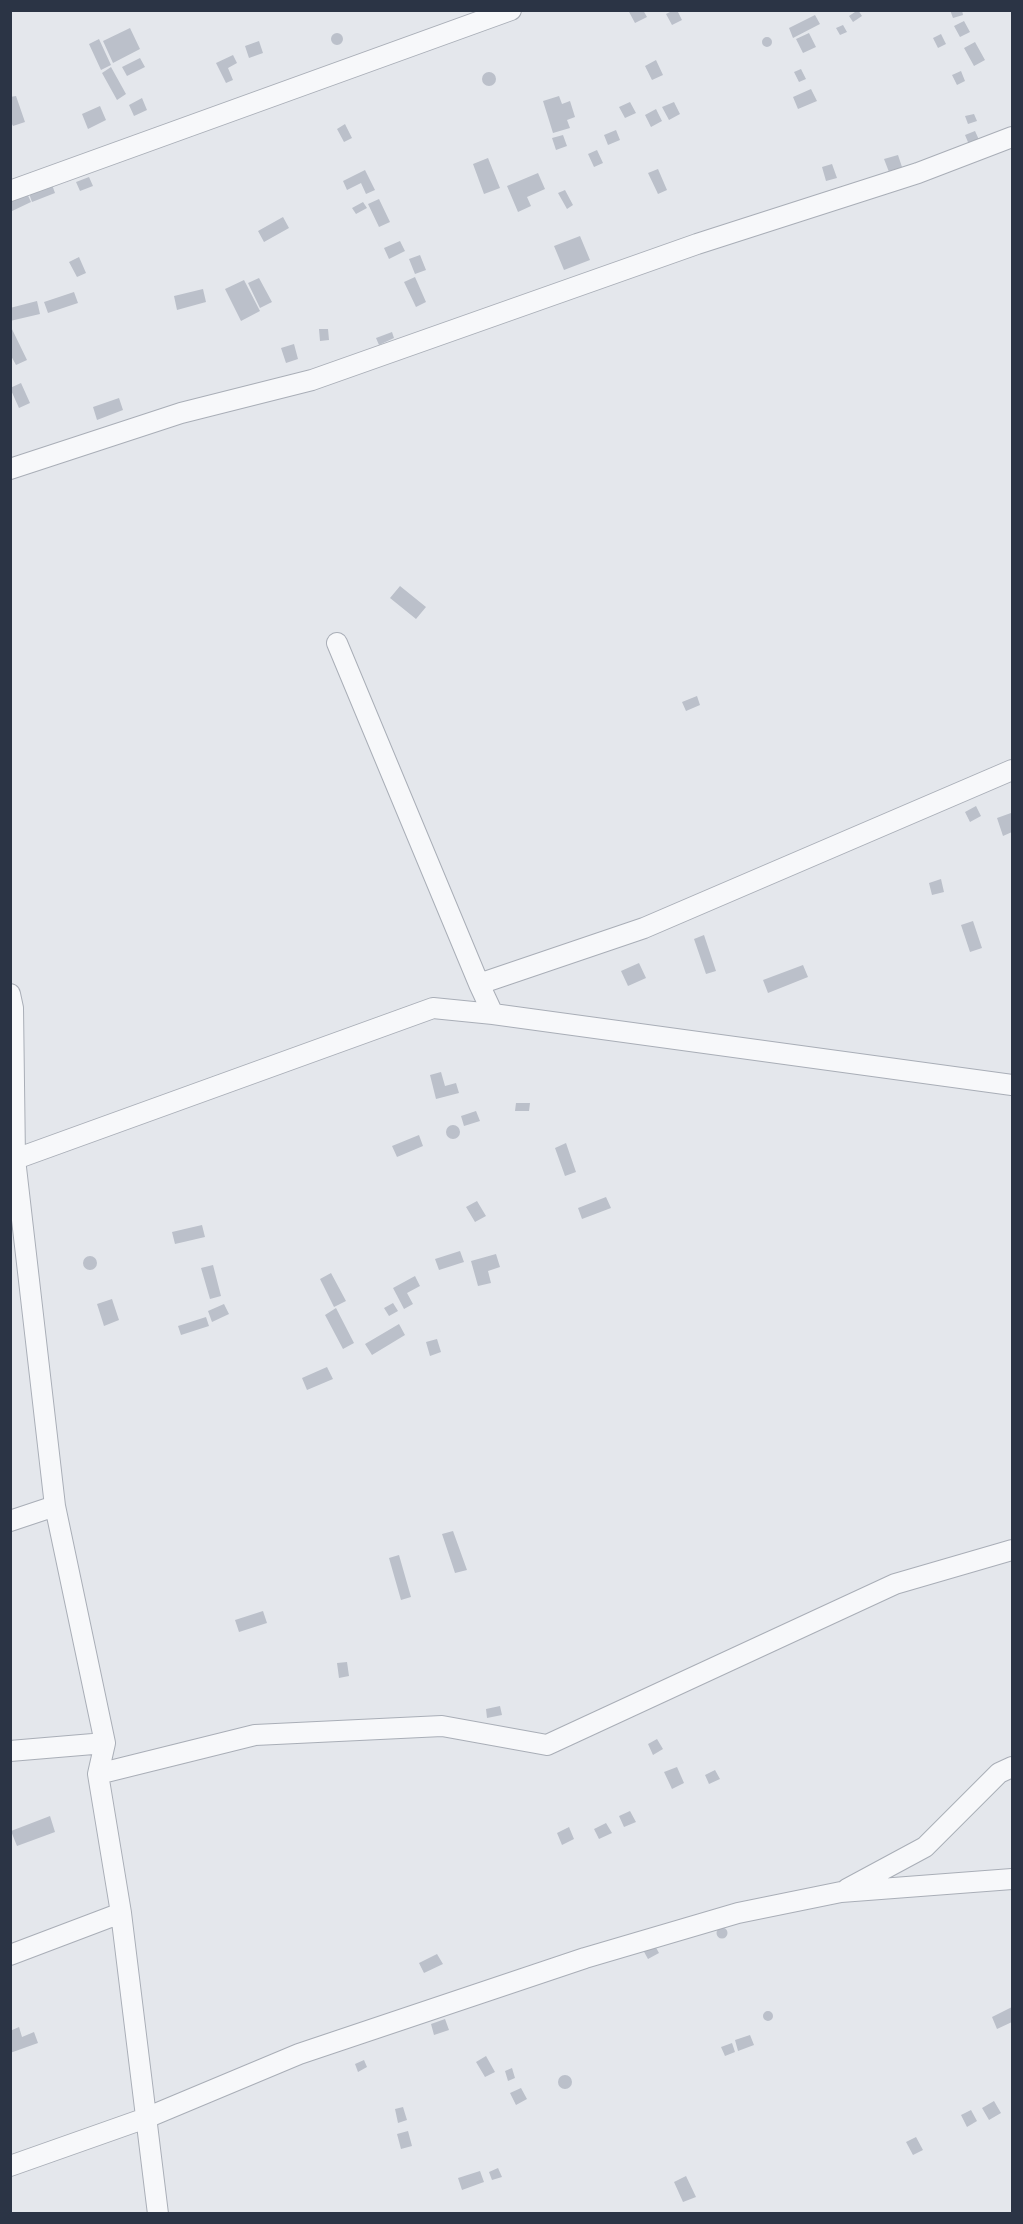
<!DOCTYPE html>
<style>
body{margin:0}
#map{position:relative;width:1023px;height:2224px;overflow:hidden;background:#e4e7ec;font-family:Montserrat,sans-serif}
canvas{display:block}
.frame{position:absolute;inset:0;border:12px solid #2b3445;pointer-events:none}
</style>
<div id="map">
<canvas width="1023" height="2224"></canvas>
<div class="frame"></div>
</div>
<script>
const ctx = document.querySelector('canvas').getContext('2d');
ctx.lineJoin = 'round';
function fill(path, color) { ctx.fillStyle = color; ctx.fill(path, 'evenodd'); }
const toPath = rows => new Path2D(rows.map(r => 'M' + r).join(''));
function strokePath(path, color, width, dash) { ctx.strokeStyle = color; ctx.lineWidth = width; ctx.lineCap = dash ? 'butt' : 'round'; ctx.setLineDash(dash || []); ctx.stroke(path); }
const building = toPath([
 [628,10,643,10,647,17,635,23],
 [674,10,677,10,682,20,672,25,666,14],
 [858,10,862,16,853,22,849,16],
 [950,10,962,10,963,15,953,18],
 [815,15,820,24,793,38,789,28],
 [964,21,970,32,960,37,954,26],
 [843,25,847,32,840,35,836,28],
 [130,28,140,49,113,63,103,41],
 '331 39a6 6 0 1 1 12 0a6 6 0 1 1-12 0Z',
 [809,33,816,47,803,53,796,39],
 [941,34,946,44,938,48,933,38],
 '762 42a5 5 0 1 1 10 0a5 5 0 1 1-10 0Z',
 [99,39,111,65,101,70,89,44],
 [259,41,263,53,249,58,245,46],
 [975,42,985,60,974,66,964,48],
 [233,55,237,63,228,68,233,80,226,83,216,63],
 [140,58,145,67,127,76,122,67],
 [656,60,663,75,652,80,645,66],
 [111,67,126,94,117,100,102,73],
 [801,69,806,79,799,82,794,72],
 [961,71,965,81,957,85,952,75],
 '482 79a7 7 0 1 1 14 0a7 7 0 1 1-14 0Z',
 [811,89,817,101,798,109,793,97],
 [16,96,25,122,13,126,10,120,10,97],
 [559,96,562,104,570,101,575,117,567,120,570,128,553,133,543,101],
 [142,98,147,110,134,116,129,105],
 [630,102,636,113,625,118,619,107],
 [674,102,680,114,669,120,662,107],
 [100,106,106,120,88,129,82,114],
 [656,109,662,121,651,127,645,115],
 [974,114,977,121,968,124,965,116],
 [345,124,352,138,344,142,337,129],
 [616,130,620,140,608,145,604,135],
 [975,131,980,142,970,147,965,135],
 [563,135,567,146,556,150,552,138],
 [597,150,603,163,594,167,588,154],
 [898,155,902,167,889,172,884,159],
 [488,158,500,188,484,194,473,164],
 [832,164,837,178,826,181,822,167],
 [658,169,667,190,658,194,648,173],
 [365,170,375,190,366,194,361,183,347,190,343,181],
 [538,173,545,189,527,197,531,206,518,212,507,186],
 [89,177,93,186,80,191,76,182],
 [51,182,55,193,32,202,28,191],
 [25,189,31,202,10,212,10,195],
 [565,190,573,205,567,209,558,193],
 [379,199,390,222,379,227,368,204],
 [363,202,367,208,356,214,352,208],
 [283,217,289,228,264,242,258,231],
 [580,236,590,260,564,270,554,246],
 [400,241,405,251,389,259,384,248],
 [420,255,426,270,415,274,409,259],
 [79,257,86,273,77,277,69,262],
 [415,277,426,302,416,307,404,282],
 [259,278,272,302,260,308,248,283],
 [244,280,260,311,241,321,225,289],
 [203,289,206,302,177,310,174,296],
 [74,292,78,303,48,313,44,302],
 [37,301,40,314,10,321,10,308],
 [10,325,27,360,16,365,10,354],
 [319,329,328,329,329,340,320,341],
 [392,332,394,338,379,345,376,338],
 [294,344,298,359,286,363,281,348],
 [21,383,30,403,19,408,10,388],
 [119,398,123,410,97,420,93,407],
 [400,586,426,607,416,619,390,598],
 [697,696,700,705,686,711,682,702],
 [976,806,981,816,970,822,965,812],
 [1011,813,1012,832,1003,836,997,818],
 [941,879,944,892,932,895,929,883],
 [973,921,982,948,970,952,961,925],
 [704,935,716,971,706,974,694,939],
 [639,963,646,978,628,986,621,971],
 [803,965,808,977,768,993,763,980],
 [441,1072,445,1086,456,1083,459,1093,436,1099,430,1075],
 [516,1103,530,1103,529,1111,515,1111],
 [476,1111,480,1121,464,1126,461,1116],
 '446 1132a7 7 0 1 1 14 0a7 7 0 1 1-14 0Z',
 [419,1135,423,1146,397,1157,392,1146],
 [566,1143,576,1172,565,1176,555,1148],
 [606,1197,611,1208,582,1219,578,1208],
 [477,1201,486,1216,475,1222,466,1207],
 [202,1225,205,1237,175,1244,172,1232],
 [460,1251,464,1262,439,1270,435,1259],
 [496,1254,500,1267,488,1271,491,1283,478,1286,471,1261],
 '83 1263a7 7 0 1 1 14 0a7 7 0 1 1-14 0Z',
 [213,1265,221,1296,210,1299,201,1268],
 [331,1273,346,1301,334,1307,320,1279],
 [415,1276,420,1286,407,1293,413,1304,404,1309,393,1288],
 [112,1299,119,1320,104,1326,97,1304],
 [393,1303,398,1311,389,1316,384,1308],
 [224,1304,229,1314,212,1322,208,1311],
 [336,1308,354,1343,343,1349,325,1315],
 [206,1317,209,1326,181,1335,178,1326],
 [399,1324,405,1335,372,1355,365,1344],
 [437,1339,441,1352,430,1356,426,1342],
 [327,1367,333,1379,307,1390,302,1378],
 [453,1531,467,1570,455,1573,442,1534],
 [399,1555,411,1597,401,1600,389,1558],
 [263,1611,267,1623,239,1632,235,1620],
 [347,1662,349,1676,339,1678,337,1663],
 [500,1706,502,1715,487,1718,486,1709],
 [657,1739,663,1749,653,1755,648,1744],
 [677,1767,684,1783,672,1789,664,1772],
 [715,1770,720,1779,709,1784,705,1775],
 [630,1811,636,1822,624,1827,619,1816],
 [50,1816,55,1832,17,1846,11,1831],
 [606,1823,612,1833,599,1839,594,1829],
 [569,1827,574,1839,562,1845,557,1833],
 '716.5 1933a5.5 5.5 0 1 1 11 0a5.5 5.5 0 1 1-11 0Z',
 [654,1944,659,1953,648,1959,643,1950],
 [437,1954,443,1964,424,1973,419,1963],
 [1012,2007,1012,2022,997,2029,992,2017],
 '763 2016a5 5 0 1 1 10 0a5 5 0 1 1-10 0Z',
 [445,2019,449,2030,434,2035,431,2024],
 [19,2027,22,2037,34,2032,38,2043,10,2053,10,2031],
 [750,2035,754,2045,738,2051,735,2040],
 [732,2043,735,2052,725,2056,721,2047],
 [486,2056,495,2072,485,2077,476,2062],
 [364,2060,367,2067,358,2072,355,2064],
 [512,2068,515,2078,508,2081,505,2071],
 '558 2082a7 7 0 1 1 14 0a7 7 0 1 1-14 0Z',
 [521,2088,527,2099,516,2105,510,2093],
 [994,2101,1001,2113,989,2120,982,2108],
 [403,2107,407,2120,398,2123,395,2109],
 [971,2110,977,2121,967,2127,961,2115],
 [408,2131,412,2146,401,2149,397,2134],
 [916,2137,923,2150,913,2155,906,2142],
 [498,2168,502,2177,492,2180,489,2172],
 [480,2171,484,2182,462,2190,458,2178],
 [686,2176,696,2197,683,2202,674,2182]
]);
const minor = toPath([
 [10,191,511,10],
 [10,469,181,413,312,380,697,244,918,173,1012,137],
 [337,643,479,984,493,1014],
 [479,984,644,928,1012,770],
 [10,994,13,1008,15,1159,55,1506,105,1743,98,1774,121,1913,158,2214],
 [10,1161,433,1008,493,1014,1012,1085],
 [10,1521,55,1506],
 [10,1751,105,1743],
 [98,1774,255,1735,442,1726,547,1745,895,1584,1012,1550],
 [847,1889,925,1847,999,1773,1012,1767],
 [10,1955,121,1913],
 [10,2166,146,2118,299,2054,585,1958,738,1913,841,1892,1012,1879]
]);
fill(building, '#bbc0ca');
strokePath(minor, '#a9aeb7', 22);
strokePath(minor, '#f7f8fa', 20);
</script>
